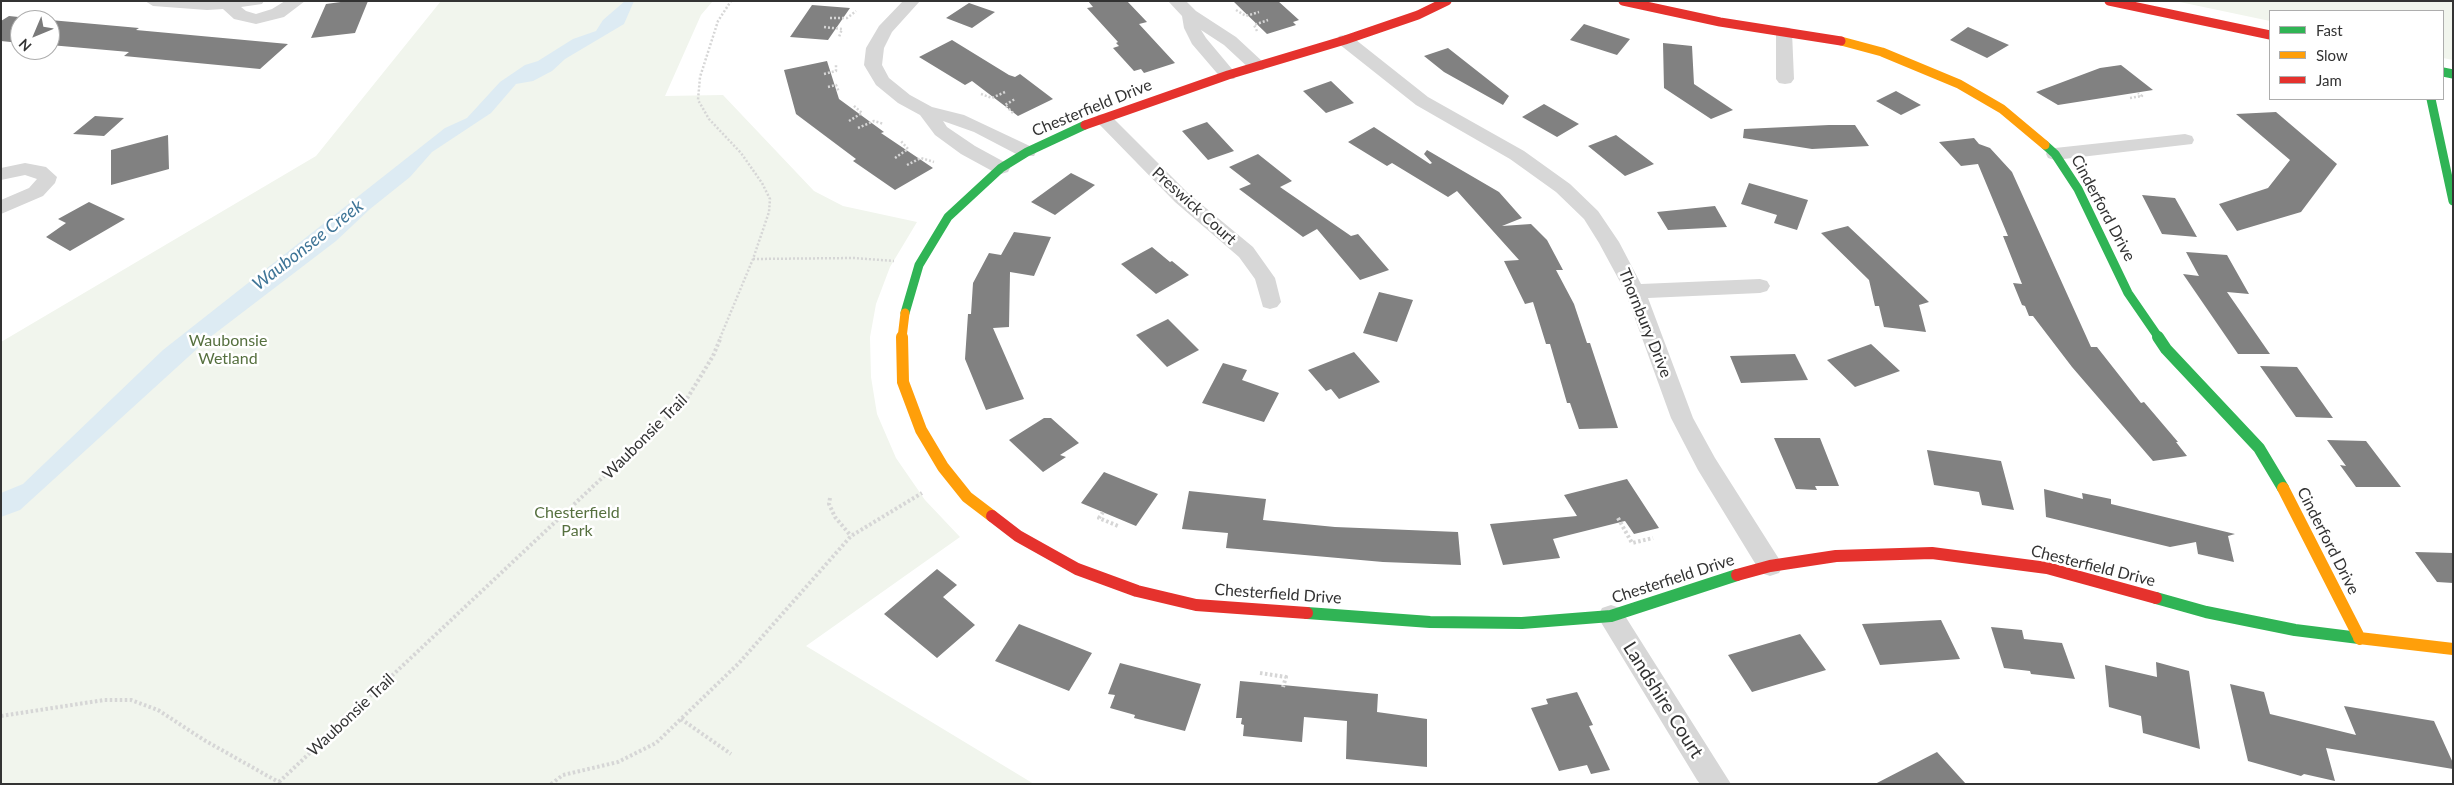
<!DOCTYPE html>
<style>
body{margin:0}
#map{position:relative;width:2454px;height:785px;overflow:hidden;background:#fff;font-family:Lato,sans-serif}
canvas{display:block}
.frame{position:absolute;inset:0;border:2px solid #333;pointer-events:none}
.legend{position:absolute;left:2269px;top:10px;width:175px;height:90px;box-sizing:border-box;background:#fff;border:1px solid #adadad;margin:0;padding:6px 9px;list-style:none;font-size:15px;color:#333}
.legend li{display:flex;align-items:center;gap:10px;height:25px}
.legend b{width:25px;border:1px solid #adadad}
.north{position:absolute;left:10px;top:10px;width:50px;height:50px;box-sizing:border-box;background:#fff;border:1px solid #adadad;border-radius:50%;rotate:225deg;font-size:14px;font-weight:700;line-height:20px;text-align:center;color:#333}
.north::after{content:'';display:block;margin:auto;width:18px;height:22px;background:#7a7a7a;clip-path:polygon(50% 0,100% 100%,50% 72%,0 100%)}
</style>
<div id="map">
<canvas width="2454" height="785"></canvas>
<div class="frame"></div>
<ul class="legend">
<li><b style="height:6px;background:#30b455"></b>Fast</li>
<li><b style="height:6px;background:#ff9f0a"></b>Slow</li>
<li><b style="height:6px;background:#e5322d"></b>Jam</li>
</ul>
<div class="north">N</div>
</div>
<script>
const ctx = document.querySelector('canvas').getContext('2d');
ctx.lineJoin = 'round';
function fill(path, color) { ctx.fillStyle = color; ctx.fill(path, 'evenodd'); }
const toPath = rows => new Path2D(rows.map(r => 'M' + r).join(''));
function strokePath(path, color, width, dash) { ctx.strokeStyle = color; ctx.lineWidth = width; ctx.lineCap = dash ? 'butt' : 'round'; ctx.setLineDash(dash || []); ctx.stroke(path); }
function write(font, color, halo, rows, align = 'center') {
  ctx.font = font + ' Lato,sans-serif'; ctx.lineWidth = 5; ctx.setLineDash([]); ctx.textBaseline = 'middle'; ctx.strokeStyle = halo; ctx.fillStyle = color; for (const [text, x, y, turn = 0] of rows) {
    ctx.save(); ctx.translate(x, y); ctx.rotate((+turn || 0) * Math.PI / 180); ctx.textAlign = isNaN(turn) ? turn : align; if (halo) ctx.strokeText(text, 0, 0); ctx.fillText(text, 0, 0); ctx.restore();
  }
}
const green = toPath([
 [441,1,713,1,701,15,665,96,723,95,814,191,843,206,917,222,890,267,876,304,870,337,871,377,877,414,896,458,925,500,960,537,806,646,1034,784,1,784,1,342,316,156],
 [2175,1,2453,1,2453,60,2443,58,2443,11,2270,11,2270,21]
]);
const water = toPath([
 [625,1,634,1,624,24,565,59,552,71,533,81,516,84,491,113,432,152,410,177,370,209,336,241,209,338,20,510,1,517,1,493,23,484,163,350,445,128,467,118,500,82,525,65,538,61,573,39,596,31,603,20]
]);
const building = toPath([
 [348,1,368,1,355,33,311,38,326,4],
 [1088,1,1127,1,1147,22,1139,24,1175,63,1144,73,1141,69,1134,71,1113,48,1119,46,1116,43,1118,42,1087,8,1093,7],
 [1233,1,1278,1,1299,20,1293,22,1296,25,1267,34],
 [969,3,995,12,972,28,946,18],
 [812,5,850,8,828,40,790,37],
 [9,16,47,20,20,20,20,43,1,41,1,21],
 [50,20,139,28,136,30,288,44,260,69,124,56,129,52,50,45],
 [1584,24,1630,39,1617,55,1570,40],
 [1968,27,2009,45,1987,58,1950,40],
 [952,40,1009,75,1015,77,1020,74,1053,99,1018,116,972,81,965,85,919,57],
 [1663,43,1692,46,1694,84,1733,110,1711,119,1664,88],
 [1448,48,1509,96,1503,105,1444,72,1424,56],
 [827,61,839,99,884,132,881,133,933,168,895,190,853,161,856,159,796,114,784,70],
 [2121,65,2153,90,2058,105,2036,92,2100,68],
 [1331,81,1354,103,1326,113,1303,91],
 [1896,91,1921,105,1901,115,1876,101],
 [1544,104,1579,124,1557,137,1522,117],
 [2276,112,2337,164,2301,212,2237,231,2219,204,2268,188,2290,160,2236,114],
 [95,116,124,118,104,136,73,134],
 [1207,122,1234,151,1208,160,1182,131],
 [1829,125,1855,125,1869,146,1812,149,1743,138,1744,129],
 [1374,127,1430,164,1432,163,1424,154,1427,150,1499,192,1522,218,1502,226,1531,224,1547,240,1563,270,1556,270,1574,304,1587,343,1590,343,1618,428,1579,429,1570,403,1567,403,1550,344,1546,344,1533,302,1525,304,1504,261,1519,260,1457,191,1448,197,1392,163,1387,166,1348,142],
 [168,135,169,169,111,185,111,150],
 [1616,135,1654,164,1625,176,1588,146],
 [1974,138,1979,144,1990,148,2012,172,2091,347,2097,347,2141,403,2144,402,2178,442,2176,442,2187,456,2153,461,2072,367,2033,316,2029,316,2025,306,2022,305,2013,283,2022,284,2003,236,2008,236,1978,164,1961,166,1939,142],
 [1258,154,1292,181,1280,187,1351,236,1358,234,1389,270,1360,280,1317,229,1303,237,1239,189,1251,184,1229,167],
 [1071,173,1095,185,1055,215,1031,202],
 [1749,183,1808,200,1797,230,1774,223,1777,215,1741,204],
 [2142,195,2175,198,2197,237,2162,234],
 [89,202,125,219,70,251,46,237,66,223,58,219],
 [1715,206,1727,227,1668,230,1657,212],
 [1848,226,1929,302,1919,305,1926,332,1884,327,1879,306,1875,306,1869,280,1821,233],
 [1014,232,1051,237,1034,276,1010,272,1009,327,993,328,1024,399,986,410,965,359,968,314,971,314,973,283,989,253,1001,255],
 [1152,247,1170,262,1172,261,1189,275,1156,294,1121,264],
 [2186,252,2227,255,2249,294,2227,292,2270,354,2238,354,2183,274,2199,276],
 [1379,292,1413,300,1397,342,1363,333],
 [1168,319,1199,350,1167,367,1136,335],
 [1871,344,1900,371,1855,387,1827,360],
 [1354,352,1380,382,1339,399,1331,389,1326,391,1308,370],
 [1795,354,1808,380,1741,383,1730,356],
 [1223,363,1247,370,1242,380,1279,393,1264,422,1202,403],
 [2260,366,2297,367,2333,418,2296,417],
 [1044,418,1051,418,1079,443,1060,455,1066,457,1043,472,1009,440],
 [1774,438,1820,438,1839,486,1815,486,1817,490,1796,489],
 [2327,440,2366,441,2401,487,2356,487,2340,465,2346,466],
 [1927,450,2001,461,2014,510,1982,505,1979,492,1934,485],
 [1104,472,1158,494,1136,526,1081,503],
 [1627,479,1659,528,1634,534,1625,521,1553,539,1560,558,1503,565,1490,524,1577,516,1564,495],
 [2044,489,2083,499,2082,493,2111,499,2111,504,2235,534,2228,536,2234,562,2198,554,2196,542,2170,547,2046,517],
 [1189,491,1266,499,1263,520,1335,527,1458,532,1461,565,1383,562,1226,548,1228,533,1182,529],
 [2415,552,2453,553,2453,583,2437,582],
 [937,569,957,585,943,597,975,625,937,658,884,614],
 [1941,620,1960,659,1880,665,1862,624],
 [1019,624,1092,653,1069,691,995,661],
 [1991,627,2022,630,2024,639,2062,643,2075,679,2031,674,2030,671,2004,668],
 [1800,634,1826,670,1752,692,1728,655],
 [2156,662,2189,671,2200,749,2143,733,2141,716,2109,707,2105,665,2157,677],
 [1120,663,1201,684,1185,731,1134,718,1135,715,1110,708,1115,695,1108,694],
 [1240,681,1378,694,1377,712,1427,719,1427,767,1346,759,1347,721,1304,717,1302,742,1243,736,1244,725,1241,724,1242,718,1236,718],
 [2230,684,2264,692,2270,714,2356,735,2344,706,2434,721,2453,763,2453,769,2326,748,2335,781,2304,774,2301,776,2248,761],
 [1577,692,1593,725,1589,726,1610,770,1591,774,1587,765,1559,771,1531,708,1548,704,1546,699],
 [1937,752,1966,784,1875,784]
]);
const pathFar1 = toPath([
 [1236,10,1246,16,1259,12],
 [830,18,847,18,856,11],
 [824,27,842,29,839,37],
 [1257,31,1254,25,1268,20],
 [824,74,836,71,836,64],
 [828,87,836,85,839,92],
 [981,94,992,98,1005,92],
 [2130,98,2142,96,2138,93],
 [1013,113,1005,105,1015,99],
 [849,121,862,113,853,105],
 [858,128,874,121,884,124],
 [895,158,908,149,900,140],
 [907,165,921,158,934,162],
 [753,259,854,258,894,261],
 [720,338,753,259,769,212,770,199,762,183,741,153,709,119,698,100,700,77,718,21,731,1]
]);
const path = toPath([
 [830,498,829,504,835,517,851,536],
 [1103,512,1099,518,1118,526],
 [1618,518,1632,543,1653,538],
 [1260,673,1286,677,1283,687],
 [1,716,104,700,131,700,158,710,204,740,282,784],
 [681,719,731,754],
 [279,782,688,397,713,356,721,337],
 [551,784,563,775,618,762,656,743,739,663,851,536,922,493]
]);
const street = toPath([
 [145,1,264,1,262,4,241,7,246,11,256,14,272,9,285,1,305,1,284,17,256,24,234,19,223,9,207,10,153,6,145,1],
 [903,1,920,1,892,32,884,48,882,65,889,78,910,95,932,107,964,115,1034,148,1036,152,1034,156,1020,156,974,132,943,121,947,127,975,146,1008,164,1010,168,1008,172,1001,174,994,172,961,154,935,135,920,115,898,103,876,85,864,65,866,48,879,26,903,1],
 [1168,1,1186,1,1196,11,1236,37,1263,62,1266,66,1263,70,1251,70,1224,45,1201,30,1206,38,1237,75,1234,79,1222,79,1192,44,1184,28,1182,16,1168,1],
 [1784,27,1790,28,1792,32,1794,79,1791,83,1785,84,1779,83,1776,79,1776,32,1778,28,1784,27],
 [1345,35,1351,36,1428,97,1524,151,1570,184,1598,211,1619,242,1641,284,1760,279,1767,281,1770,286,1767,291,1760,293,1648,298,1693,418,1715,458,1779,559,1783,566,1779,573,1770,576,1761,573,1698,470,1671,418,1625,291,1599,243,1584,219,1556,192,1510,159,1416,105,1339,44,1337,40,1339,36,1345,35],
 [1104,114,1110,115,1189,194,1253,247,1275,278,1281,302,1277,307,1270,309,1263,307,1255,279,1239,257,1175,202,1098,123,1095,119,1098,115,1104,114],
 [2185,134,2192,136,2194,140,2192,144,2055,160,2048,158,2046,154,2048,150,2055,148,2185,134],
 [25,163,46,167,57,177,55,183,43,196,1,214,1,200,29,188,37,179,25,175,1,180,1,168,25,163],
 [1611,605,1620,608,1731,784,1700,784,1697,780,1602,624,1598,616,1602,608,1611,605]
]);
const fastFar1 = toPath([
 [2443,72,2453,74],
 [2431,99,2453,201],
 [2045,145,2055,154,2078,189,2128,293,2159,338],
 [905,313,919,265,948,217,1001,168,1027,152,1085,125]
]);
const fast = toPath([
 [2158,337,2166,349,2259,448,2283,488],
 [2156,598,2206,612,2295,630,2359,638],
 [1307,613,1430,622,1522,623,1611,616,1737,575]
]);
const slowFar1 = toPath([
 [1841,41,1882,52,1959,84,2002,109,2045,145],
 [902,338,905,313]
]);
const slow = toPath([
 [902,337,903,382,921,430,943,467,967,497,992,516],
 [2283,488,2360,639],
 [2359,638,2453,649]
]);
const jamFar1 = toPath([
 [1623,1,1720,22,1841,41],
 [2109,1,2270,35],
 [1085,125,1228,75,1345,40,1418,15,1447,1]
]);
const jam = toPath([
 [992,516,1018,536,1077,569,1137,591,1196,605,1307,613],
 [1737,575,1770,566,1836,556,1932,553,2047,568,2156,598]
]);
const streetNames = [
 ["Chesterfield Drive",1092,108,-22],
 ["Preswick Court",1194,206,42],
 ["Cinderford Drive",2103,208,62],
 ["Thornbury Drive",1645,323,68],
 ["Waubonsie Trail",645,437,-45],
 ["Cinderford Drive",2328,541,63],
 ["Chesterfield Drive",2093,566,14],
 ["Chesterfield Drive",1673,579,-18],
 ["Chesterfield Drive",1278,594,4],
 ["Waubonsie Trail",351,715,-43]
];
const parkNames = [
 ["Waubonsie",228,341],
 ["Wetland",228,359],
 ["Chesterfield",577,513],
 ["Park",577,531]
];
const waterNames = [
 ["Waubonsee Creek",308,245,-38]
];
const nearStreetnames = [
 ["Landshire Court",1663,700,58]
];
fill(green, '#f1f5ed');
fill(water, '#ddebf3');
fill(building, '#818181');
strokePath(pathFar1, '#d6d6d6', 2.5, [2, 2]);
strokePath(path, '#d6d6d6', 4, [2.5, 2.5]);
fill(street, '#d7d7d7');
strokePath(fastFar1, '#30b455', 9);
strokePath(fast, '#30b455', 12);
strokePath(slowFar1, '#ff9f0a', 9);
strokePath(slow, '#ff9f0a', 12);
strokePath(jamFar1, '#e5322d', 9);
strokePath(jam, '#e5322d', 12);
write('16px', '#333', '#fff', streetNames);
write('16px', '#56703f', '#fff', parkNames);
write('italic 18px', '#3f7597', '#fff', waterNames);
write('19px', '#333', '#fff', nearStreetnames);
</script>
